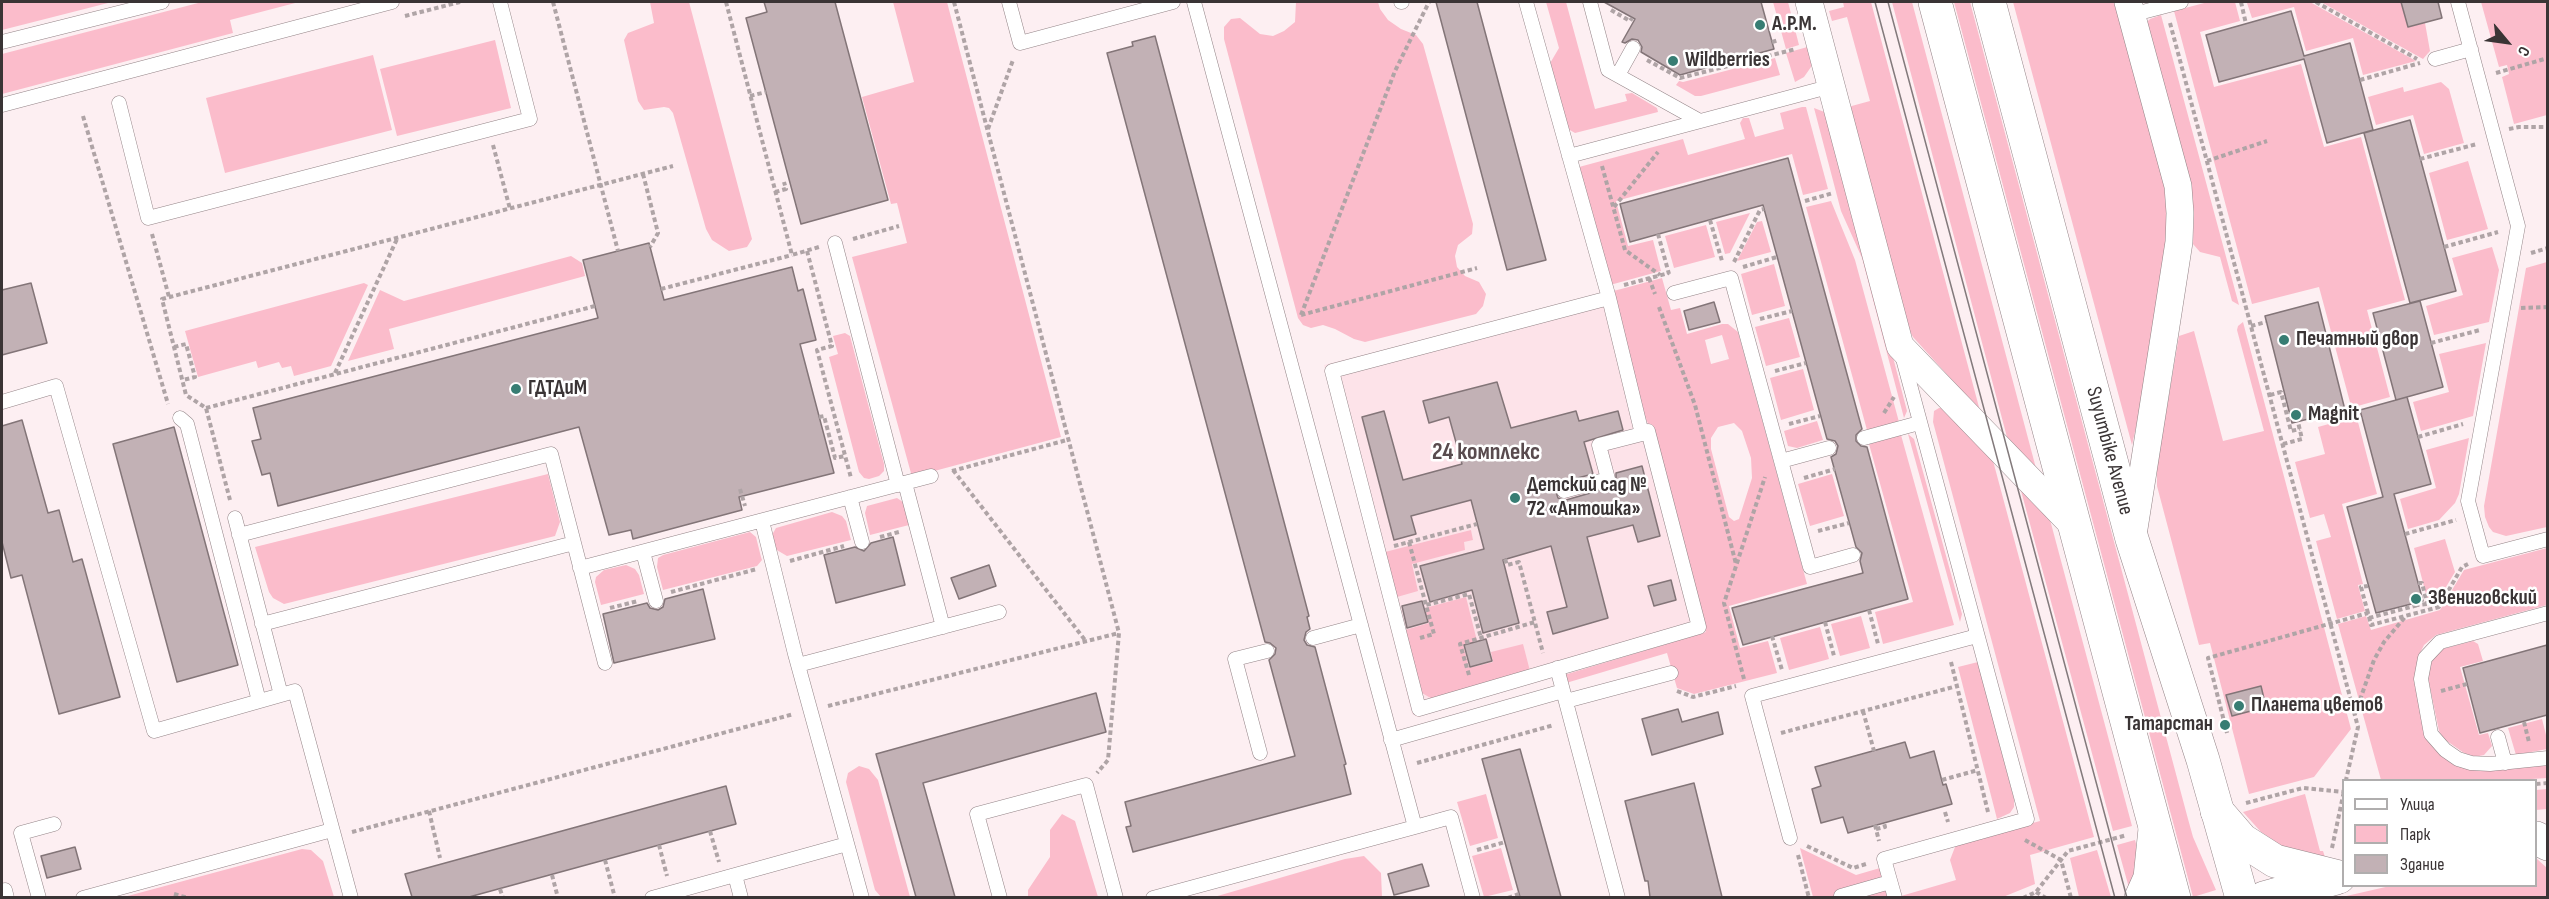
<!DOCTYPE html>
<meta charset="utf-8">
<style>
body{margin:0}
#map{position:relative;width:2549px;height:899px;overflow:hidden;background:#fdeff2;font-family:"Sofia Sans Condensed",sans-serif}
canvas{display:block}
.frame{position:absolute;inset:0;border:3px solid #3a3435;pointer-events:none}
.legend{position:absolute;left:2342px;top:779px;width:195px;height:108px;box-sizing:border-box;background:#fff;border:2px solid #b0aeae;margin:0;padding:8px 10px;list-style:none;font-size:18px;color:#3a3435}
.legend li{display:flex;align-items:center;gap:12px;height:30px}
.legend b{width:30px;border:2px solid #b0aeae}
.north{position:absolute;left:2477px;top:12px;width:60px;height:60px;-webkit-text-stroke:4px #fff;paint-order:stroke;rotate:119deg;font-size:16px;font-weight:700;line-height:24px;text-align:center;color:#3a3435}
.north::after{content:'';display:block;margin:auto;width:21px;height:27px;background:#3a3435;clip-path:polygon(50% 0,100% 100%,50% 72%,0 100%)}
</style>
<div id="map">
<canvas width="2549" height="899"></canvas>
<div class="frame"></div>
<ul class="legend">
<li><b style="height:8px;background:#fff"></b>Улица</li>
<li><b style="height:16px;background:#fbbccb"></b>Парк</li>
<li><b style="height:16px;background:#c2b1b5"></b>Здание</li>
</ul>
<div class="north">С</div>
</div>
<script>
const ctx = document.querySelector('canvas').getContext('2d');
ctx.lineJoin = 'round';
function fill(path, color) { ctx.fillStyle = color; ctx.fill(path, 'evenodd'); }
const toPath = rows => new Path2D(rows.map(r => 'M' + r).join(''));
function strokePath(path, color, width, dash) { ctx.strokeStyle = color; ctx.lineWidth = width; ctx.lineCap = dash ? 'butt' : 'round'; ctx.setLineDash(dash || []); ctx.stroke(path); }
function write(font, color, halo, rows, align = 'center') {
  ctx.font = font + ' "Sofia Sans Condensed",sans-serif'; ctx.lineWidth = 5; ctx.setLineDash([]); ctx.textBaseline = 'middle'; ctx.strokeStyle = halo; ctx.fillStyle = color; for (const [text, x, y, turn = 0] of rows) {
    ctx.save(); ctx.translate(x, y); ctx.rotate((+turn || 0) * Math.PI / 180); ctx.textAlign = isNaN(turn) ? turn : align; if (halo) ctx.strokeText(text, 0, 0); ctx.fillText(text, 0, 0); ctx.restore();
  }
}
const built = toPath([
 [1620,289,1707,632,1417,717,1412,714,1324,365]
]);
const green = toPath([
 [2,2,112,2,2,30],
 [202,2,299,2,230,20,233,33,2,94,2,54],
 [650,2,689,2,752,239,747,247,729,251,712,240,706,229,673,113,669,108,664,107,644,110,638,101,624,40,628,33,654,23],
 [893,2,947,2,1061,437,912,477,852,257,907,243,897,203,891,204,862,97,914,82],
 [1296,2,1378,2,1380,9,1388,20,1401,29,1416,35,1423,44,1473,224,1472,234,1458,245,1455,256,1457,267,1465,276,1479,282,1486,294,1483,306,1476,314,1365,342,1354,339,1335,329,1323,325,1311,328,1303,325,1298,318,1224,39,1224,27,1231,19,1240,18,1260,34,1273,36,1284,31,1295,22],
 [1546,2,1566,2,1595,109,1627,101,1625,94,1632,93,1657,108,1658,112,1575,133,1568,129,1549,65,1559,48],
 [1773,2,1788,2,1799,45,1786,49],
 [1843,2,1871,2,1980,411,1913,337,1908,328,1848,107,1870,101,1847,17,1832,21,1829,11,1844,7],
 [1892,2,1912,2,2037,472,2008,441],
 [1954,2,1970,2,2188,819,2193,837,2216,890,2193,897],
 [2013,2,2118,2,2171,213,2156,338,2132,445],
 [2208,2,2235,2,2240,21,2200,32,2214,87,2301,64,2324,147,2361,137,2405,300,2367,310,2390,397,2354,407,2377,494,2342,504,2363,584,2358,585,2365,611,2337,619,2316,541,2331,537,2324,514,2310,518,2295,462,2325,454,2318,427,2354,417,2319,287,2252,304,2174,11],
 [2251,2,2310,2,2416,61,2363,75,2353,38,2306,51,2294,7,2252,18,2247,3],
 [2321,2,2403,2,2408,27,2425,23,2430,51,2423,59],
 [2481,2,2547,2,2547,115,2514,124,2502,77,2509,74,2507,65,2499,67],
 [2161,15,2239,305,2232,301,2220,257,2200,252,2193,244,2194,212,2189,182,2146,23,2150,19],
 [495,40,511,108,397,136,380,69],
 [1811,46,1813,61,1811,67,1804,77,1795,82,1786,53],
 [373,55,392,130,225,173,206,98],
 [1775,58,1780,75,1701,96,1695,96,1676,85,1679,81,1683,82],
 [2441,82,2449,89,2464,143,2424,154,2413,115,2376,125,2368,97,2403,87,2404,92],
 [1802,107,1806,107,1828,189,1803,195,1792,154,1616,201,1628,246,1653,240,1661,271,1610,285,1579,167,1683,139,1688,155,1745,139,1740,123,1743,118,1749,118,1755,137,1784,129,1780,113],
 [1814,108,1827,113,1831,119,1907,411,1904,418,1862,258,1841,211],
 [2468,161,2488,229,2447,240,2429,173],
 [1831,201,1855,260,1899,422,1867,430,1806,207],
 [1750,213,1730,253,1725,254,1716,222],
 [1762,221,1771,252,1737,261,1757,222],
 [1706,225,1715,257,1674,268,1665,236],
 [2492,247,2499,270,2489,322,2434,335,2426,306,2463,295,2452,258],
 [571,256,582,263,585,276,389,329,394,349,348,361,380,290,404,301],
 [2547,262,2547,527,2506,536,2493,532,2489,527,2485,517,2484,506,2526,268],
 [1774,264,1785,306,1752,315,1741,274],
 [1662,278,1671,310,1680,308,1687,334,1722,324,1728,324,1738,332,1807,584,1729,606,1740,648,1768,641,1777,673,1694,694,1677,688,1667,653,1566,683,1564,675,1706,632,1656,438,1641,410,1610,292],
 [1722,335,1729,359,1711,364,1705,340],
 [1734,423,1742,431,1751,458,1752,478,1739,519,1734,521,1729,517,1711,449,1711,438,1718,427],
 [364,283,368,285,331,366,294,376,291,366,282,368,279,362,258,368,256,361,198,377,185,331],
 [1789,318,1800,357,1766,366,1755,327],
 [2243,322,2351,729,2314,777,2249,794,2210,643,2199,645,2157,486,2157,465,2179,336,2194,331,2223,441,2264,431,2237,330,2238,326],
 [845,333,850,336,884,464,884,471,879,476,869,479,864,478,859,472,829,357,838,354,833,336],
 [2486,343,2473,416,2421,431,2413,402,2449,392,2439,354],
 [1803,369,1814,410,1781,420,1770,378],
 [1939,408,1944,408,1992,457,2094,837,2030,855,2035,884,2003,897,1902,898,1901,896,1956,880,1950,860,1955,847,1961,843,2040,821,1933,422,1934,411],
 [1817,421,1823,440,1797,448,1788,446,1784,431],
 [1908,434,1914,439,1962,614,1960,622],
 [1901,435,1954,625,1883,644,1875,612,1913,602,1869,444],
 [2469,438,2459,494,2455,503,2439,520,2408,529,2400,499,2436,488,2426,450],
 [548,474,560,522,555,536,284,604,273,598,269,592,255,547],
 [1832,474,1844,516,1810,526,1798,484],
 [2020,487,2049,516,2132,826,2113,831],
 [897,498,903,502,909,525,870,535,865,513,867,506],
 [832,512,842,516,846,521,851,540,787,556,775,549,772,535,776,528],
 [1471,530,1473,540,1464,542,1465,550,1412,564,1418,591,1397,597,1385,552],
 [750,532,756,537,761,557,762,560,757,566,663,590,657,567,658,558,663,555],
 [2445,539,2455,572,2443,592,2433,595,2434,600,2428,602,2414,548],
 [2547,548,2547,605,2436,635,2424,645,2419,655,2414,679,2425,737,2441,756,2456,765,2547,764,2547,778,2517,780,2381,780,2338,624,2366,616,2371,630,2440,610,2464,570],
 [626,565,635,569,639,575,644,594,601,605,595,582,596,577,604,570],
 [1466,597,1477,641,1463,645,1469,668,1493,662,1491,652,1523,644,1530,671,1434,700,1422,693,1405,630,1429,623,1425,608],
 [1861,616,1870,648,1840,656,1831,624],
 [1820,627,1829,659,1789,670,1780,638],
 [2473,641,2478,644,2483,661,2460,667,2479,735,2488,733,2492,746,2484,755,2475,757,2464,753,2444,739,2439,731,2428,678,2430,663,2435,655,2442,649],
 [1978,662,2014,799,2014,807,2010,813,1997,819,1958,667],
 [2542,719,2547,739,2547,749,2516,755,2508,728],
 [859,766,869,769,878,780,910,897,881,897,875,890,846,782,848,773],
 [2547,789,2547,809,2536,810,2536,790],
 [1486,794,1498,838,1470,846,1457,802],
 [2305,794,2320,851,2323,851,2326,860,2289,851,2261,832,2243,812],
 [1062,814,1075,821,1098,897,1028,897,1028,890,1050,857,1050,830],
 [2135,840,2140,859,2131,895,2117,845],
 [1501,848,1513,890,1484,897,1472,856],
 [1800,848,1856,875,1880,868,1888,897,1813,897],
 [302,849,311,850,323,861,334,897,124,897],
 [2097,850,2111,897,2079,897,2070,858],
 [1364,856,1381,873,1382,897,1214,897,1345,859],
 [2536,858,2547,868,2547,897,2342,897,2390,886,2536,886]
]);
const building = toPath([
 [764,2,835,2,888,200,801,224,746,18,767,12,764,2],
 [1436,2,1477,2,1546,260,1507,270,1436,2],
 [1604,2,1761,2,1774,49,1680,75,1641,52,1642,47,1638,40,1632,39,1625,43,1622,42,1635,19,1604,2],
 [2401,2,2438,2,2442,18,2408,27,2401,2],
 [2291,11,2304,56,2350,43,2373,130,2327,143,2304,59,2219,82,2206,35,2291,11],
 [1155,36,1309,616,1307,617,1310,629,1306,632,1304,640,1307,645,1315,647,1346,764,1344,765,1351,794,1133,852,1126,827,1131,826,1125,802,1295,756,1269,660,1275,654,1276,648,1270,643,1265,642,1107,53,1133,46,1132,42,1155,36],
 [2410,120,2456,291,2410,303,2364,133,2410,120],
 [1788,158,1862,429,1856,435,1856,441,1861,446,1867,447,1908,599,1743,645,1732,608,1863,573,1860,561,1862,553,1856,547,1831,457,1836,454,1838,446,1835,441,1827,439,1763,205,1630,242,1620,204,1788,158],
 [649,243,664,300,792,267,798,291,803,289,816,340,800,344,834,473,739,497,742,510,633,539,631,530,609,535,579,427,278,506,270,473,262,475,252,441,261,439,253,408,598,318,583,260,649,243],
 [31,283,47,343,2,355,2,290,31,283],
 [2420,301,2443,387,2396,400,2373,313,2420,301],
 [1714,302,1720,322,1689,330,1684,311,1714,302],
 [2318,302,2345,410,2292,423,2265,316,2318,302],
 [1497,382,1511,428,1576,411,1579,421,1618,411,1623,430,1584,442,1593,474,1562,482,1555,489,1558,498,1566,500,1611,487,1616,482,1616,473,1642,466,1660,536,1638,542,1633,525,1587,537,1608,618,1553,634,1547,612,1567,607,1551,546,1503,560,1519,623,1483,633,1472,590,1430,602,1420,566,1484,549,1471,500,1411,516,1416,534,1394,540,1362,417,1384,411,1403,480,1462,464,1449,417,1429,423,1423,401,1497,382],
 [2407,397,2431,484,2394,494,2423,601,2376,613,2347,507,2383,497,2360,410,2407,397],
 [22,420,48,513,59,510,73,562,82,559,120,697,59,714,22,575,11,578,2,542,2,426,22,420],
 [174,427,238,665,177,682,113,444,174,427],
 [893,537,905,585,836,603,824,555,855,547,864,551,871,543,893,537],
 [989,565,996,586,959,599,951,578,989,565],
 [1671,580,1676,600,1654,606,1648,586,1671,580],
 [703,589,715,639,614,663,603,614,647,603,650,608,658,610,663,607,665,599,703,589],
 [1422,601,1428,622,1407,628,1402,606,1422,601],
 [1486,639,1492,661,1470,667,1464,645,1486,639],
 [2547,645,2547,715,2480,733,2463,668,2547,645],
 [2261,686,2266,707,2232,716,2226,695,2261,686],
 [1096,693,1106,732,923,783,955,897,916,897,876,754,1096,693],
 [1678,709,1682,722,1718,712,1723,734,1652,755,1642,719,1678,709],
 [1905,742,1910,758,1934,751,1943,785,1946,784,1952,804,1848,833,1843,817,1821,823,1812,789,1821,786,1815,767,1905,742],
 [1520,749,1561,897,1520,897,1482,759,1520,749],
 [1694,783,1722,897,1650,897,1648,881,1645,881,1625,801,1694,783],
 [726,786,736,824,469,897,412,897,405,874,726,786],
 [75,847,81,869,47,878,41,856,75,847],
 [1422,864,1429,886,1394,895,1388,874,1422,864]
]);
const path = toPath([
 [553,2,618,251],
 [726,2,792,255,819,247],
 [954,2,1119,633,1108,760,1097,773],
 [2241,2,2246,24],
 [2316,2,2417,59],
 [1611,10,1630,21,1632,18],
 [405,16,460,2],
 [2170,23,2358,727,2346,780],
 [1772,42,1779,40],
 [1647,60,1680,78,1796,49],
 [2496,73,2548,58],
 [2360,80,2420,63],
 [750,96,766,92],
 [83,116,168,404],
 [988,129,1013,60],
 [2509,129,2519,127,2548,127],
 [493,145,510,209],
 [2420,159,2477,144],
 [2207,161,2267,141],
 [1602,166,1625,250,1660,275],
 [643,174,658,233,650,247],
 [775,192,786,189,784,182],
 [1805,201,1833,193],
 [1614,207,1658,152],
 [1710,220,1722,261],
 [152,234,169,297],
 [1658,234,1669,274],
 [853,239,899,226],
 [2444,247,2498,232],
 [807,251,832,346,817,350,851,478],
 [2531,253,2548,248],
 [1734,262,1760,210,1764,209],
 [1743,267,1777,257],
 [1649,278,1655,294],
 [1624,285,1669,273],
 [661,289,792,255],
 [1659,307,1695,405,1736,564],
 [2521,308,2548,307],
 [1301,315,1395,71,1429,2],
 [1301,315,1477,268],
 [1760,319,1792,311],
 [2251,326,2266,322],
 [2431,343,2480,330],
 [174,347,186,344,195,377,183,380],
 [1775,371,1806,363],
 [335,373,397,239],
 [2270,395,2281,392,2291,431,2300,429],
 [206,408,595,306],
 [1884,413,1894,397],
 [819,417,824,416,835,458,845,456],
 [1789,424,1820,416],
 [2418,437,2463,424],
 [2283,444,2302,439,2298,422],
 [953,470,1085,640],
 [952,471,1067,440],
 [1804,478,1835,469],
 [740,489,745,506],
 [230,500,206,408,186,395,162,299,673,166],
 [1818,531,1849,523],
 [2405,534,2456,520],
 [880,537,899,532],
 [1409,542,1426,605],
 [1394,546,1477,524],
 [1505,559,1507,565,1519,562,1543,653],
 [790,561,844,546],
 [2418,583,2422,583,2427,603],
 [671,592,757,569],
 [2417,602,2418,605,2427,604],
 [610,608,638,601],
 [1869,610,1878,644],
 [2368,613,2361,587,2368,586],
 [2369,618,2418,605],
 [1825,622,1834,656],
 [1772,636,1782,670],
 [1420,638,1434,634,1426,605,1469,594,1481,638],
 [1951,662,1988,812],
 [1469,675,1460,644,1535,622],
 [1744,679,1724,603,1765,477],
 [1677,691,1693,697,1736,686],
 [2441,691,2467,684],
 [828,706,1119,633],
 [1863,711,1874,751],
 [2355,714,2374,660,2384,642,2406,616],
 [2524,722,2529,742],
 [1781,733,1957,686],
 [2227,733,2208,658,2368,613,2371,625,2439,607,2462,567,2468,564],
 [1417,763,1554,725],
 [1942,780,1978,770],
 [2536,784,2548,783],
 [2246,803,2303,788,2344,792],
 [429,811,440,858],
 [1945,812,1948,822],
 [1875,825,1879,841],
 [1876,829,1885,827,1884,823],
 [710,831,719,862],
 [352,832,794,714],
 [2025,840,2061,860,2071,898],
 [659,845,667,876],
 [1807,846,1853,868,1866,864],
 [2332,848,2344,791],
 [1477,850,1505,842],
 [1798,855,1809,898],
 [605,860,615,898],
 [552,875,558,898],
 [500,889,503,898],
 [2036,892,2046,898],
 [174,894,188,898],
 [1508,898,1519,894],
 [2023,898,2036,892,2068,851,2127,835]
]);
const service = toPath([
 [1009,2,1020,43,1173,2],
 [1401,2,1402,2],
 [1526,2,1609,298],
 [1590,2,1608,70,1700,121],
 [2458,2,2518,226,2468,501,2483,556,2548,539],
 [2131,15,2181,2],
 [2,42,162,2],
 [2435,59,2471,49],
 [1618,75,1633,48],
 [119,103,148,218,530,119,500,2],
 [2,105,392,2],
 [1569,156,1832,86],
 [835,243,898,485],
 [1674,293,1731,278,1810,567,1853,555],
 [2,402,56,386,154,731,295,691,351,898],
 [180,418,187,424,259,701],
 [1864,438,1919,423],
 [1781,461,1829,448],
 [905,483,943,627],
 [1564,491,1608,479,1599,445,1642,434,1648,431,1699,627,1419,709,1332,371,1609,298,1642,434],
 [850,497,862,542],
 [235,518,281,695],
 [762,521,795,654,862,898],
 [239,535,551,454,605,663],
 [643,552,656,601],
 [580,568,931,476],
 [2548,613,2440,642,2425,658,2421,679,2431,734,2445,750,2458,759,2471,763,2490,764,2548,758],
 [262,624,574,543],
 [1313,638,1361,625],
 [798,665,999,612],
 [1557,668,1618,898],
 [1566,701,1671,673],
 [2498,737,2505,763],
 [1391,740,1563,691],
 [1260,753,1235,659,1267,651],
 [1415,827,1451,817,1473,898],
 [1790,838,1752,696,1977,636],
 [735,875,741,898],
 [5,890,7,898],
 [1841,896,1890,882],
 [39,898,21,833,54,824],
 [83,898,332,830],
 [652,898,847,844],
 [1000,898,977,814,1086,785,1116,898],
 [1153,898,1415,827,1194,2],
 [1895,898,1884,859,2027,819,1902,355]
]);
const minor = toPath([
 [1809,2,1900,346,2076,528],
 [2128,2,2178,186,2180,213,2179,242,2165,332,2133,535]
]);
const tertiary = toPath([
 [2217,811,2242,840,2275,861,2339,877],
 [2536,838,2548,844],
 [2141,898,2150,878,2155,829],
 [2264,898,2336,878]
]);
const secondary = toPath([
 [1935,2,2174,898],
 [1989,2,2132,539,2203,760,2242,898]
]);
const tram = toPath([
 [1875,2,2115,898],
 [1888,2,2127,898]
]);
const markers = [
 [1760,25,6,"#377d73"],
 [1673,61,6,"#377d73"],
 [2284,340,6,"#377d73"],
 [516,389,6,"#377d73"],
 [2296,415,6,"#377d73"],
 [1515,498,6,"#377d73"],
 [2416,599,6,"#377d73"],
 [2239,706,6,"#377d73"],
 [2225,725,6,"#377d73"]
];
const poiNames = [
 ["А.Р.М.",1772,25],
 ["Wildberries",1685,61],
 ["Печатный двор",2296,340],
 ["ГДТДиМ",528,389],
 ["Magnit",2308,415],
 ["Детский сад №",1527,486],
 ["72 «Антошка»",1527,510],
 ["Звениговский",2428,599],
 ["Планета цветов",2251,706],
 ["Татарстан",2213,725,"right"]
];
const streetNames = [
 ["Suyumbike Avenue",2109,451,75]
];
const quarterNames = [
 ["24 комплекс",1486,453]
];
fill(built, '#fde3e9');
fill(green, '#fbbccb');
fill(building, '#c2b1b5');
strokePath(building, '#837578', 1.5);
strokePath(service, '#948588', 15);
strokePath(minor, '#948588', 28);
strokePath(tertiary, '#948588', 34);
strokePath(secondary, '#948588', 34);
strokePath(path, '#afa4a6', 4, [4.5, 3]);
strokePath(service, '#fff', 14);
strokePath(minor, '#fff', 27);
strokePath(tertiary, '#fff', 33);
strokePath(secondary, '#fff', 33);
strokePath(tram, '#837a7c', 1.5);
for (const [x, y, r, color] of markers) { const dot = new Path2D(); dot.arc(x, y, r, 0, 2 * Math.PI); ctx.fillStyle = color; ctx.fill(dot); strokePath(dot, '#fff', 2); }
write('bold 21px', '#3a3435', '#fff', poiNames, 'left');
write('21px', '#3a3435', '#fff', streetNames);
write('bold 24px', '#594b4e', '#fff', quarterNames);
</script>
